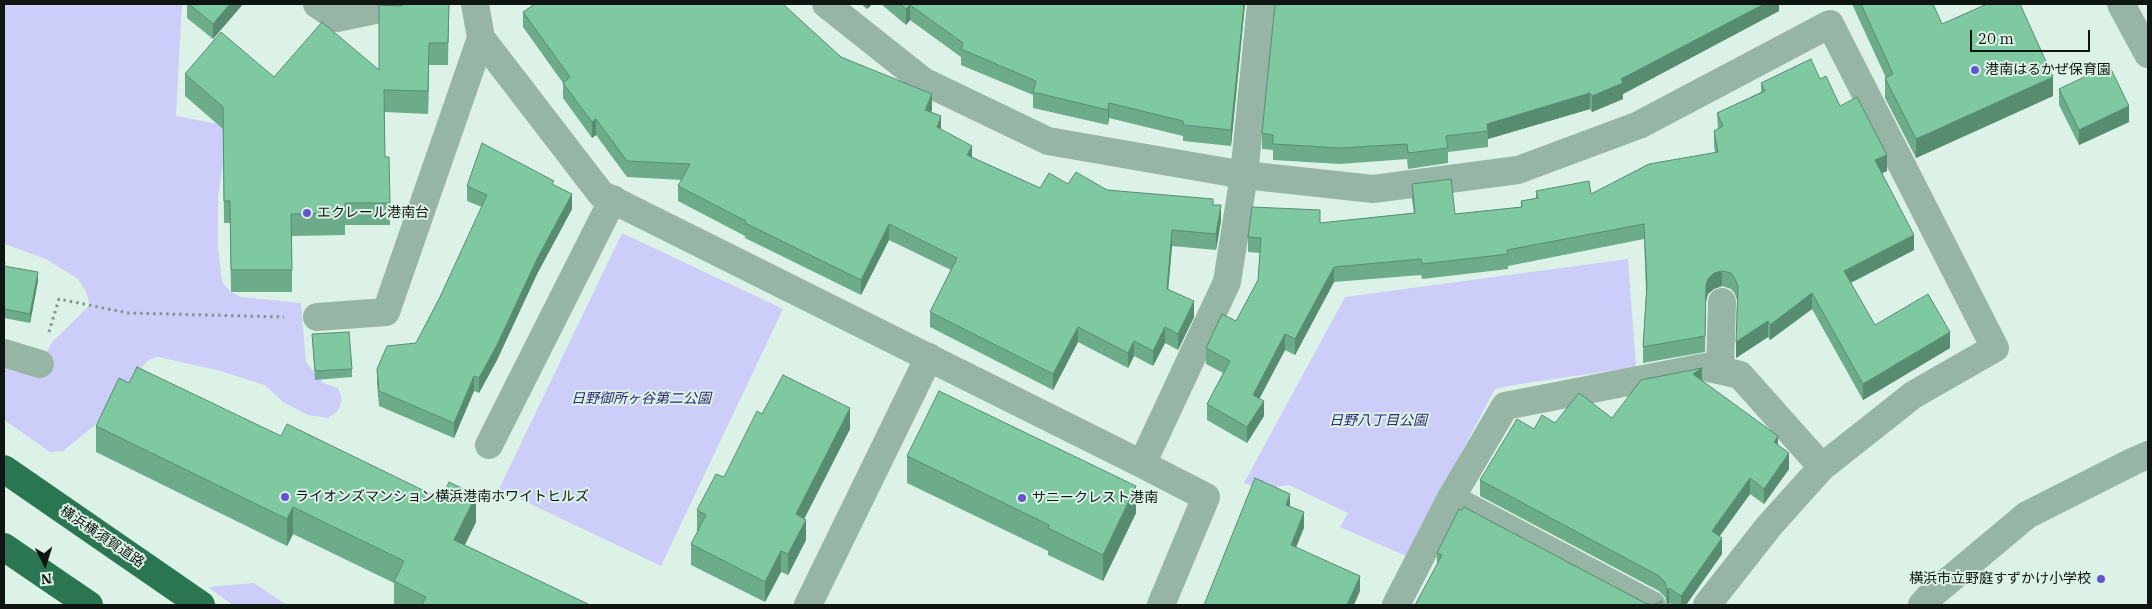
<!DOCTYPE html>
<meta charset="utf-8">
<style>
body{margin:0}
#map{position:relative;width:2152px;height:609px;overflow:hidden;background:#ddf2e6;font-family:"IBM Plex Serif",serif}
canvas{display:block}
.frame{position:absolute;inset:0;border:5px solid #0f1612;pointer-events:none}
.north{position:absolute;left:20px;top:539px;width:50px;height:50px;-webkit-text-stroke:4px #ddf2e6;paint-order:stroke;rotate:175deg;font-size:14px;font-weight:700;line-height:20px;text-align:center;color:#0f1612}
.north::after{content:'';display:block;margin:auto;width:18px;height:22px;background:#0f1612;clip-path:polygon(50% 0,100% 100%,50% 72%,0 100%)}
.scale{position:absolute;left:1970px;top:30px;width:120px;height:22px;box-sizing:border-box;border:2px solid #0f1612;border-top:0;padding-left:6px;font-size:15px;line-height:18px;white-space:nowrap;color:#0f1612;-webkit-text-stroke:4px #ddf2e6;paint-order:stroke}
</style>
<div id="map">
<canvas width="2152" height="609"></canvas>
<div class="frame"></div>
<div class="north">N</div>
<div class="scale">20 m</div>
</div>
<script>
const ctx = document.querySelector('canvas').getContext('2d');
ctx.lineJoin = 'round';
function fill(path, color) { ctx.fillStyle = color; ctx.fill(path, 'evenodd'); }
const toPath = rows => new Path2D(rows.map(r => 'M' + r).join(''));
function strokePath(path, color, width, dash) { ctx.strokeStyle = color; ctx.lineWidth = width; ctx.lineCap = dash ? 'butt' : 'round'; ctx.setLineDash(dash || []); ctx.stroke(path); }
function write(font, color, halo, rows, align = 'center') {
  ctx.font = font + ' "IBM Plex Serif","Noto Sans JP",serif'; ctx.lineWidth = 4; ctx.setLineDash([]); ctx.textBaseline = 'middle'; ctx.strokeStyle = halo; ctx.fillStyle = color; for (const [text, x, y, turn = 0] of rows) {
    ctx.save(); ctx.translate(x, y); ctx.rotate((+turn || 0) * Math.PI / 180); ctx.textAlign = isNaN(turn) ? turn : align; if (halo) ctx.strokeText(text, 0, 0); ctx.fillText(text, 0, 0); ctx.restore();
  }
}
const green = toPath([
 [4,4,182,4,176,116,229,126,218,197,218,247,222,282,231,292,241,297,301,303,306,362,323,383,338,388,342,399,338,411,328,418,308,415,283,402,265,385,217,370,158,357,148,360,94,426,63,451,50,452,4,420,4,355,40,364,52,342,90,305,86,292,78,279,46,259,4,244],
 [622,233,783,309,661,566,499,489],
 [1628,259,1636,367,1513,385,1495,389,1406,556,1340,527,1348,513,1289,485,1261,489,1244,483,1345,297],
 [254,583,287,605,233,605,208,587]
]);
const path = toPath([
 [49,332,59,299,128,313,284,317]
]);
const minor = toPath([
 [317,4,337,18,404,4],
 [475,4,481,38,601,194,1142,464,1206,497,1161,605],
 [826,4,923,81,1048,141,1244,175,1373,189,1518,170,1639,125,1830,24,1995,348,1913,395,1822,467,1769,526,1707,605],
 [2121,4,2148,54],
 [317,317,386,312,481,38],
 [4,353,40,364],
 [1720,370,1722,302],
 [489,445,613,199],
 [1142,464,1227,282,1244,175,1261,4],
 [1451,498,1652,605],
 [808,605,929,357],
 [1396,605,1451,498,1505,406,1705,367,1740,375,1822,467],
 [1922,605,1929,597,2027,515,2134,461,2148,455]
]);
const highway = toPath([
 [4,469,201,605],
 [4,547,89,605]
]);
const wall = toPath([
 [186,4,243,4,213,39,187,18,187,4],
 [449,4,448,65,429,65,428,114,384,112,385,157,390,203,390,225,345,225,345,235,292,236,292,292,231,292,230,223,224,223,223,129,185,96,185,74,274,77,379,70,402,6],
 [861,4,872,4,867,9],
 [881,4,1245,4,1231,146,1183,141,1183,136,1109,118,1108,125,1033,108,1033,95,961,65,961,57,910,20,906,25],
 [1779,4,1779,11,1623,94,1623,99,1592,112,1590,109,1488,139,1488,147,1448,152,1448,163,1408,169,1407,159,1340,164,1273,160,1273,150,1262,149,1262,133],
 [1852,4,1933,4,1942,24,2053,96,1916,158,1885,98,1885,78,1886,78],
 [523,12,841,57,932,110,931,112,941,129,972,157,1040,188,1068,184,1213,205,1221,221,1216,250,1172,246,1168,289,1194,317,1178,350,1165,343,1153,366,1134,356,1128,368,1078,342,1053,390,930,327,930,312,951,270,889,240,861,295,745,238,745,236,678,201,678,186,682,180,627,177,596,135,592,138,563,98,563,83,523,27],
 [1820,79,1887,171,1882,173,1914,250,1851,283,1875,325,1950,348,1863,400,1812,309,1770,340,1768,337,1736,358,1737,300,1735,294,1731,289,1722,286,1714,289,1708,294,1706,301,1705,352,1643,363,1643,347,1646,293,1644,239,1508,266,1508,269,1422,279,1421,275,1334,282,1295,355,1285,350,1259,398,1264,416,1247,443,1207,420,1207,404,1223,373,1206,364,1206,348,1236,321,1258,280,1260,253,1248,252,1248,237,1320,223,1414,213,1412,200,1412,184,1455,214,1521,207,1521,201,1536,198,1536,191,1591,194,1715,153,1714,146,1714,131,1718,129,1717,113,1761,92,1761,83],
 [2059,89,2129,122,2079,145,2059,105],
 [554,185,572,209,537,274,497,360,479,393,474,391,454,438,379,406,377,384,377,369,416,343,440,297,482,207,467,201,467,186],
 [4,262,5,266,38,281,30,323,4,318],
 [312,334,352,369,352,377,315,380],
 [1702,380,1778,445,1789,469,1764,504,1750,494,1719,536,1722,554,1686,605,1672,605,1669,603,1668,605,1667,605,1665,597,1659,591,1480,496,1480,480,1534,429,1555,423,1612,418],
 [129,383,281,436,476,522,465,545,590,605,394,605,394,583,293,534,287,546,96,452,96,426],
 [762,414,850,429,804,519,806,540,788,575,781,572,765,602,691,565,691,544,698,531,697,531,697,510,724,477],
 [907,456,1136,513,1103,581,1048,555,1048,551,907,483],
 [1437,553,1645,603,1653,605,1662,605,1415,605,1437,565]
]);
const shadedWall = toPath([
 [230,4,243,4,213,39,213,24],
 [867,4,872,4,867,9],
 [1244,4,1245,4,1231,146,1231,130],
 [1764,4,1779,4,1779,11,1623,94,1623,99,1592,112,1592,96,1621,79],
 [910,5,910,20,906,25,906,9],
 [429,43,429,65,428,114,428,91],
 [2053,77,2053,96,1916,158,1916,139],
 [1590,93,1590,109,1488,139,1487,124],
 [932,94,932,110,925,125,925,110],
 [1109,103,1109,118,1108,125,1108,110],
 [2129,106,2129,122,2079,145,2079,130],
 [941,116,941,132,937,127],
 [596,119,596,135,592,138,592,122],
 [972,146,972,161,967,155],
 [1887,155,1887,171,1875,176,1875,160],
 [572,194,572,209,537,274,497,360,479,393,479,378,537,259],
 [1221,205,1221,221,1216,250,1216,234],
 [889,224,889,240,861,295,861,280],
 [1172,230,1172,246,1167,304,1167,289],
 [1914,235,1914,250,1844,286,1844,271],
 [1334,267,1334,282,1295,355,1295,339],
 [1722,271,1722,286,1714,289,1708,294,1706,301,1705,352,1706,285,1708,279,1714,273],
 [38,272,38,281,30,323,30,314],
 [1812,293,1812,309,1770,340,1770,325],
 [1194,301,1194,317,1178,350,1178,334],
 [1768,321,1768,337,1736,358,1736,342],
 [1078,327,1078,342,1053,390,1053,374],
 [1165,327,1165,343,1153,366,1153,351],
 [1950,332,1950,348,1863,400,1863,384],
 [1285,334,1285,350,1253,411,1253,395],
 [1134,341,1134,356,1128,368,1128,353],
 [1702,368,1702,384,1693,374],
 [474,376,474,391,454,438,454,423],
 [1264,401,1264,416,1247,443,1247,427],
 [850,408,850,429,796,535,796,514],
 [1778,436,1778,451,1774,442],
 [1789,453,1789,469,1764,504,1764,489],
 [1750,478,1750,494,1712,547,1712,531],
 [1136,486,1136,513,1103,581,1103,555],
 [1290,494,1290,509,1286,505],
 [476,495,476,522,454,566,454,540],
 [293,507,293,534,287,546,287,519],
 [1304,512,1304,528,1291,560,1291,545],
 [806,520,806,540,788,575,788,554],
 [1722,538,1722,554,1686,605,1681,605,1681,596],
 [781,551,781,572,765,602,765,582],
 [1360,576,1360,591,1354,605,1347,605],
 [1669,588,1669,603,1668,605,1667,605,1667,591]
]);
const building = toPath([
 [189,4,230,4,213,24,189,4],
 [402,4,449,4,448,43,429,43,428,91,384,90,385,157,389,157,390,203,345,203,345,213,291,214,292,270,231,270,230,201,224,201,223,107,185,74,221,32,274,77,322,22,379,70,379,5,402,6,402,4],
 [535,4,783,4,841,57,932,94,925,110,941,116,937,127,972,146,967,155,1040,188,1049,173,1068,184,1076,172,1107,190,1213,199,1213,205,1221,205,1216,234,1172,230,1167,289,1194,301,1178,334,1165,327,1153,351,1134,341,1128,353,1078,327,1053,374,930,312,957,258,889,224,861,280,745,223,746,221,678,186,690,164,627,161,596,119,592,122,563,83,570,77,523,12,535,4],
 [900,4,1244,4,1231,130,1183,125,1183,121,1109,103,1108,110,1033,92,1036,81,961,49,963,43,910,5,906,9,900,4],
 [1275,4,1764,4,1621,79,1623,83,1592,96,1590,93,1487,124,1488,131,1446,136,1448,148,1408,153,1407,144,1340,148,1273,144,1273,135,1262,133,1275,4],
 [1861,4,1933,4,1942,24,1987,4,2020,4,2053,77,1916,139,1885,78,1893,74,1861,4],
 [1811,59,1820,79,1826,76,1840,106,1857,97,1887,155,1875,160,1914,235,1844,271,1875,325,1928,294,1950,332,1863,384,1812,293,1770,325,1768,321,1736,342,1738,286,1735,279,1731,273,1722,271,1714,273,1708,279,1706,285,1705,336,1643,347,1647,285,1644,224,1507,250,1508,254,1422,264,1421,259,1334,267,1295,339,1285,334,1253,395,1264,401,1247,427,1207,404,1230,361,1206,348,1222,314,1236,321,1258,280,1261,238,1248,237,1252,207,1320,210,1320,223,1415,213,1412,184,1451,179,1455,214,1522,207,1521,201,1538,198,1536,191,1589,181,1591,194,1649,164,1718,152,1714,131,1723,126,1717,113,1765,91,1761,83,1811,59],
 [2109,65,2129,106,2079,130,2059,89,2109,65],
 [482,143,554,181,552,184,572,194,537,259,497,345,479,378,474,376,454,423,379,391,377,369,387,346,416,343,440,297,487,195,467,186,482,143],
 [4,262,5,262,4,266,38,272,30,314,4,309,4,262],
 [349,332,352,369,315,371,312,334,349,332],
 [137,367,281,436,287,424,441,499,449,482,476,495,454,540,590,605,422,605,426,597,394,581,404,561,293,507,287,519,96,426,119,378,129,383,137,367],
 [1702,368,1693,374,1778,436,1774,442,1789,453,1764,489,1750,478,1712,531,1722,538,1681,596,1669,588,1667,591,1665,582,1659,576,1480,480,1517,419,1534,429,1542,415,1555,423,1579,393,1612,418,1641,380,1702,368],
 [783,375,850,408,796,514,806,520,788,554,781,551,765,582,691,544,706,515,697,510,716,474,724,477,757,411,762,414,783,375],
 [939,391,1136,486,1103,555,1048,528,1049,525,907,456,939,391],
 [1255,478,1290,494,1286,505,1304,512,1291,545,1360,576,1347,605,1204,605,1255,478],
 [1464,507,1645,603,1653,605,1662,601,1660,605,1415,605,1442,555,1437,553,1459,509,1462,510,1464,507]
]);
const markers = [
 [1975,70,5,"#6355ce"],
 [307,213,5,"#6355ce"],
 [285,497,5,"#6355ce"],
 [1022,498,5,"#6355ce"],
 [2101,579,5,"#6355ce"]
];
const poiNames = [
 ["港南はるかぜ保育園",1985,70],
 ["エクレール港南台",317,213],
 ["ライオンズマンション横浜港南ホワイトヒルズ",295,497],
 ["サニークレスト港南",1032,498],
 ["横浜市立野庭すずかけ小学校",2091,579,"right"]
];
const parkNames = [
 ["日野御所ヶ谷第二公園",641,399],
 ["日野八丁目公園",1378,421]
];
const streetNames = [
 ["横浜横須賀道路",102,537,34]
];
fill(green, '#cccdf8');
strokePath(path, '#84938a', 3, [2.5, 4]);
strokePath(minor, '#97b5a4', 28);
strokePath(highway, '#2a7653', 28);
fill(wall, '#6cac8b');
fill(shadedWall, '#588c71');
fill(building, '#7ec8a2');
strokePath(building, '#588c71', 1);
for (const [x, y, r, color] of markers) { const dot = new Path2D(); dot.arc(x, y, r, 0, 2 * Math.PI); ctx.fillStyle = color; ctx.fill(dot); strokePath(dot, '#ddf2e6', 2); }
write('14px', '#0f1612', '#ddf2e6', poiNames, 'left');
write('italic 14px', '#312872', '#ddf2e6', parkNames);
write('14px', '#0f1612', '#ddf2e6', streetNames);
</script>
